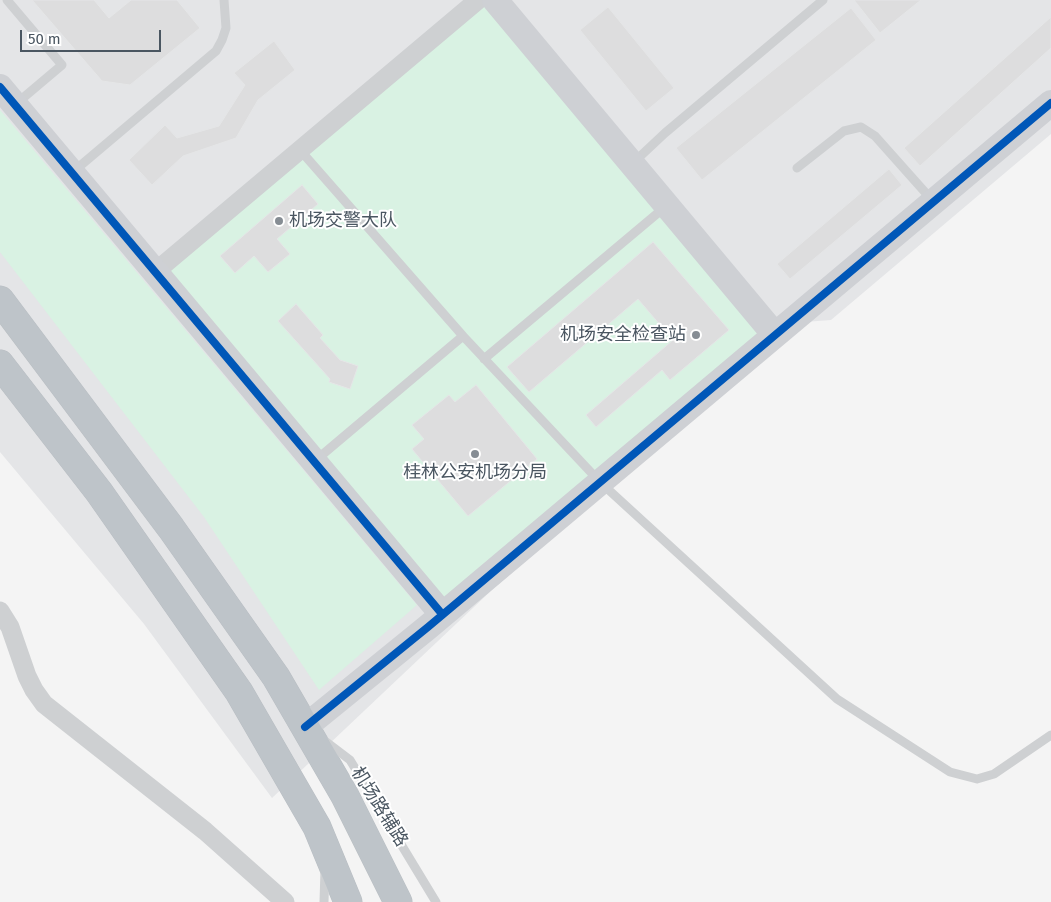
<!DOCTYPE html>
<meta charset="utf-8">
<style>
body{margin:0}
#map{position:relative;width:1051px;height:902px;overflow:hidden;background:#f4f4f4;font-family:"Fira Sans",sans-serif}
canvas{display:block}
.scale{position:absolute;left:20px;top:30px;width:141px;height:22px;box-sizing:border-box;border:2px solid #4a5661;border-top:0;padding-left:6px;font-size:15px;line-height:18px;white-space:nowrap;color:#4a5661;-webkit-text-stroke:4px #fff;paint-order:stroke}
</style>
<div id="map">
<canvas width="1051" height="902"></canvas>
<div class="scale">50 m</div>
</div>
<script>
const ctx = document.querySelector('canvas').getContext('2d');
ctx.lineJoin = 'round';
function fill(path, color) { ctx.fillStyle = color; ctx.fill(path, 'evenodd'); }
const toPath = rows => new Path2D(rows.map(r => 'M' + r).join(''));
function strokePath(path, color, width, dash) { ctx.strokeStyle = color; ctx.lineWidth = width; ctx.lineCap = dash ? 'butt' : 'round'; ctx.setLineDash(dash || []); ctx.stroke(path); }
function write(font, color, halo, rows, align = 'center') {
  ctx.font = font + ' "Fira Sans","Noto Sans SC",sans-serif'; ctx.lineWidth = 4; ctx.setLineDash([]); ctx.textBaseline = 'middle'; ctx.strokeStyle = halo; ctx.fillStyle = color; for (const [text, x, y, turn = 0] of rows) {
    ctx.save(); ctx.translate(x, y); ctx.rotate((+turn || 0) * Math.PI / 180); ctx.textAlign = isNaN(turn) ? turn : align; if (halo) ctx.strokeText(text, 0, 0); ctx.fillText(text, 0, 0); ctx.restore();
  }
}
const airport = toPath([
 [0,0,1051,0,1051,134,831,320,804,322,493,589,272,798,144,624,0,452]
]);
const green = toPath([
 [478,0,495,0,775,335,442,614,155,272],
 [0,110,417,605,319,690,204,517,0,252]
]);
const building = toPath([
 [32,0,94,0,109,18,131,0,177,0,200,28,130,85,102,81,32,0],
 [854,0,921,0,880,33,854,0],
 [608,7,674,88,646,111,580,30,608,7],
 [851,8,876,40,702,180,676,148,851,8],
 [1051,17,1051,48,920,166,904,148,1051,17],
 [274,41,295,70,258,100,236,138,183,156,152,185,129,160,165,125,177,138,219,126,245,85,234,73,274,41],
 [889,169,902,185,790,279,777,264,889,169],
 [302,185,318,204,277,239,290,254,268,272,254,256,235,273,220,256,302,185],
 [653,242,729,330,670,380,662,370,596,427,586,415,673,340,638,299,529,392,507,367,653,242],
 [296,304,323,335,320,338,340,360,358,366,350,389,329,382,330,379,278,321,296,304],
 [476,385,537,459,468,516,412,449,424,439,412,425,449,395,455,402,476,385]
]);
const lane = toPath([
 [7,0,62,65,17,103],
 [300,150,463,336,600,482,837,699,950,772,977,779,994,774,1051,735],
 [633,163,665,133,823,0],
 [797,168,844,131,861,127,875,136,932,200],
 [74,171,216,51,222,40,226,28,224,0],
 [484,359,665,207],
 [316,460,463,336],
 [325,741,350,760,436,902],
 [324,902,325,870]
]);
const street = toPath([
 [155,272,478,0],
 [0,611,10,627,27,676,34,690,44,704,205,831,285,902]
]);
const secondary = toPath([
 [495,0,775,335],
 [0,87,442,614],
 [305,727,428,627,1051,103]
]);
const highway = toPath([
 [0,300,171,528,276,677,345,796,398,902],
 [0,364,99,492,239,692,317,827,348,902]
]);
const cycleway = toPath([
 [0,87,442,614],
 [305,727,428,627,1051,103]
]);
const markers = [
 [279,221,5,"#868d94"],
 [696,335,5,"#868d94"],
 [475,454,5,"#868d94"]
];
const poiNames = [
 ["机场交警大队",289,221],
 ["机场安全检查站",686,335,"right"],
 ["桂林公安机场分局",475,473,"center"]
];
const streetNames = [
 ["机场路辅路",379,807,58]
];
fill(airport, '#e4e5e7');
fill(green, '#d9f2e3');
fill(building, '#ddddde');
strokePath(building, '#e5e6e7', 1);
strokePath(highway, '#b9bec3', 29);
strokePath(lane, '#ced0d2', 9);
strokePath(street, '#ced0d2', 19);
strokePath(secondary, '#ced0d4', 26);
strokePath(highway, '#bec4c9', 28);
strokePath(cycleway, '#0057b8', 8);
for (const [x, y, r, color] of markers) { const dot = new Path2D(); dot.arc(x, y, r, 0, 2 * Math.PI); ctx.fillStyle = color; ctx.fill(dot); strokePath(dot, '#fff', 2); }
write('18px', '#4a5661', '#fff', poiNames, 'left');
write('18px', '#4a5661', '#fff', streetNames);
</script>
